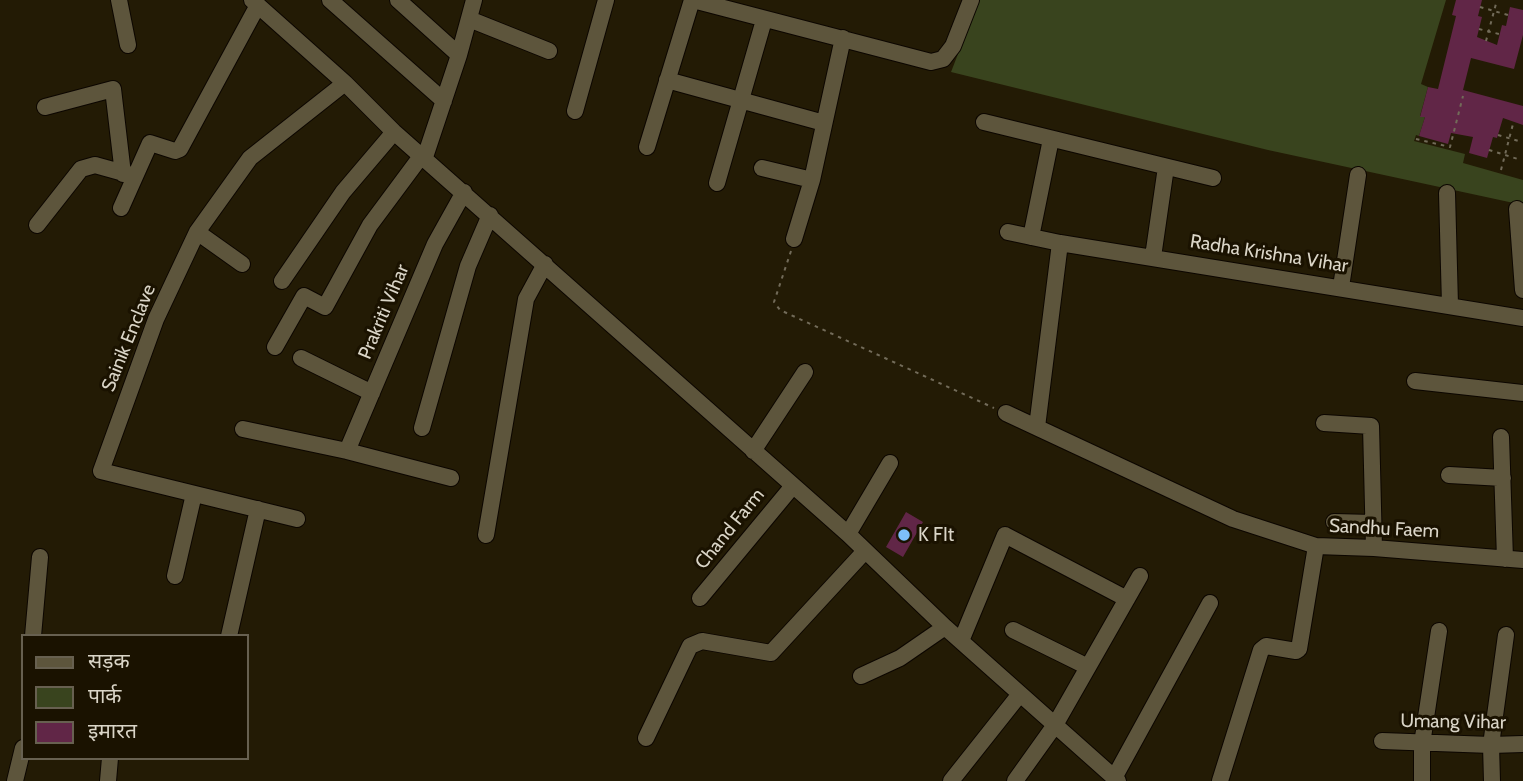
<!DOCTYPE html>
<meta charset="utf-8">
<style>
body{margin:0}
#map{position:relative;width:1523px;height:781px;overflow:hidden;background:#231b05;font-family:Cabin,"Noto Sans Devanagari",sans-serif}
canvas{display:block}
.legend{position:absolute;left:21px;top:634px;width:228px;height:126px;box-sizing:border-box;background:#1a1200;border:2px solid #676050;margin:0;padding:9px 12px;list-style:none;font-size:21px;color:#dad5c7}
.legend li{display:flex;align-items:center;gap:14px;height:35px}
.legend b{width:35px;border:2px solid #676050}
</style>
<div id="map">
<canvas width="1523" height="781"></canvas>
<ul class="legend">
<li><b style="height:9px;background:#5d553c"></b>सड़क</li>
<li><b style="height:19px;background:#39441e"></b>पार्क</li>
<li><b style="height:19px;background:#612647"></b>इमारत</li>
</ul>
</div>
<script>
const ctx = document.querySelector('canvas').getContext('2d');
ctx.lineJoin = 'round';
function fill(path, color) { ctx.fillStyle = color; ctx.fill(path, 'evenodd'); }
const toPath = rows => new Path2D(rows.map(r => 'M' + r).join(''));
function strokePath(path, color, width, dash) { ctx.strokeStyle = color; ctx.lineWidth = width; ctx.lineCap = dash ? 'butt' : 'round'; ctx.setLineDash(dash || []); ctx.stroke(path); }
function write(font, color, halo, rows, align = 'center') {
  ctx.font = font + ' Cabin,sans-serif'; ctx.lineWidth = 6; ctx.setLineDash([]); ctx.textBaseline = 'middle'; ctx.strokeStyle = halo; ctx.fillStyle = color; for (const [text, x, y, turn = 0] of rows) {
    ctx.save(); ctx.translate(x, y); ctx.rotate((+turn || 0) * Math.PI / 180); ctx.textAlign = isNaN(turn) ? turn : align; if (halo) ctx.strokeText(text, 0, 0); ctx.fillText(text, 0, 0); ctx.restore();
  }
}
const green = toPath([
 [979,0,1446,0,1421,84,1428,87,1420,116,1425,117,1419,136,1416,135,1414,141,1465,154,1463,163,1523,180,1523,205,1268,150,951,72]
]);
const building = toPath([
 [1456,0,1482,0,1478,16,1482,17,1477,37,1497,45,1502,25,1506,26,1510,7,1523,10,1523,35,1514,69,1471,58,1463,90,1523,106,1523,125,1503,118,1497,138,1493,137,1487,158,1469,153,1473,137,1451,133,1448,144,1419,136,1425,117,1420,117,1428,87,1438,89,1456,16,1452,15],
 [906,512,923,522,903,557,886,547]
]);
const path = toPath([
 [1480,7,1508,15],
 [1479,29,1499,34],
 [1486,41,1497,0],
 [1498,135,1522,142],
 [1416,139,1450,147,1463,96],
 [1489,150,1521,160],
 [1501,170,1513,124],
 [791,251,774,302,780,310,994,408]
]);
const minor = toPath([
 [119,0,128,45],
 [252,0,345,83,394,132,848,534,945,627,1118,781],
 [330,0,444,101],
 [398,0,459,55],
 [693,0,931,62,943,59,953,46,971,0],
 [469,19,549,51],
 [667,80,824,123],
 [45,107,113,89,123,174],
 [575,111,606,0],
 [984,122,1213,178],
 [647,147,692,0],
 [425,157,459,55,474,0],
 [762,168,812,180],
 [717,183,764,20],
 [1447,193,1450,305],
 [121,208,150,143,175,151,180,149,258,5],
 [1517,209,1523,290],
 [37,225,81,169,95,165,131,175],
 [197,232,242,264],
 [1008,232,1060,243,1523,318],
 [1031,237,1051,139],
 [794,239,812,180,843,38],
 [1153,257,1166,167],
 [282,281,343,192,394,132],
 [1341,287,1358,175],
 [275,347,304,296,325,307,370,225,422,155],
 [301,358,372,393],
 [1415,381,1523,393],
 [1006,413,1233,519,1316,546],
 [1324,423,1371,426,1374,548],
 [1037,427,1060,243],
 [422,428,468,266,490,215],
 [243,429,347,451,451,478],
 [1501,437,1505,559],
 [347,451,435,244,464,192],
 [753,451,805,372],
 [1449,475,1503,478],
 [297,519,101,471,156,319,197,232,250,158,345,83],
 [1334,522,1373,523],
 [848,534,890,463],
 [486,535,526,299,545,264],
 [175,576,194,494],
 [700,598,792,487],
 [1013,630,1088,667],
 [33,636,40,557],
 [229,636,258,509],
 [961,641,1005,535,1127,599],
 [861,676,900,658,945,627],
 [646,738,690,646,702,641,771,653,865,551],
 [1382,741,1491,745,1523,744],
 [1114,778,1210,603],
 [15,781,23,748],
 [108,781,110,758],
 [951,781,1020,694],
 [1015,781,1055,725,1140,576],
 [1220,781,1261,650,1266,646,1296,651,1299,649,1316,546,1374,548,1523,560],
 [1422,781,1422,744,1439,631],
 [1492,781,1491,745,1506,635]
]);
const markers = [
 [904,535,7,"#7dbef9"]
];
const streetNames = [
 ["Radha Krishna Vihar",1269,254,9],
 ["Prakriti Vihar",384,312,-67],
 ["Sainik Enclave",129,338,-68],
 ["Chand Farm",730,529,-51],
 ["Sandhu Faem",1384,529,3],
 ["Umang Vihar",1453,722,1]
];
const poiNames = [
 ["K FIt",918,535]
];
fill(green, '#39441e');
fill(building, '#612647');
strokePath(minor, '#0c0600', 18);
strokePath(path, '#726b59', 2, [3.5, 5]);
strokePath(minor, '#5d553c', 16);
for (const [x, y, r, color] of markers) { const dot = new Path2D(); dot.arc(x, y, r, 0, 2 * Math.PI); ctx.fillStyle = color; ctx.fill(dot); strokePath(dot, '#1a1200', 2.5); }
write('19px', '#dad5c7', '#1a1200', streetNames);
write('19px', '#dad5c7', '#1a1200', poiNames, 'left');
</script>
